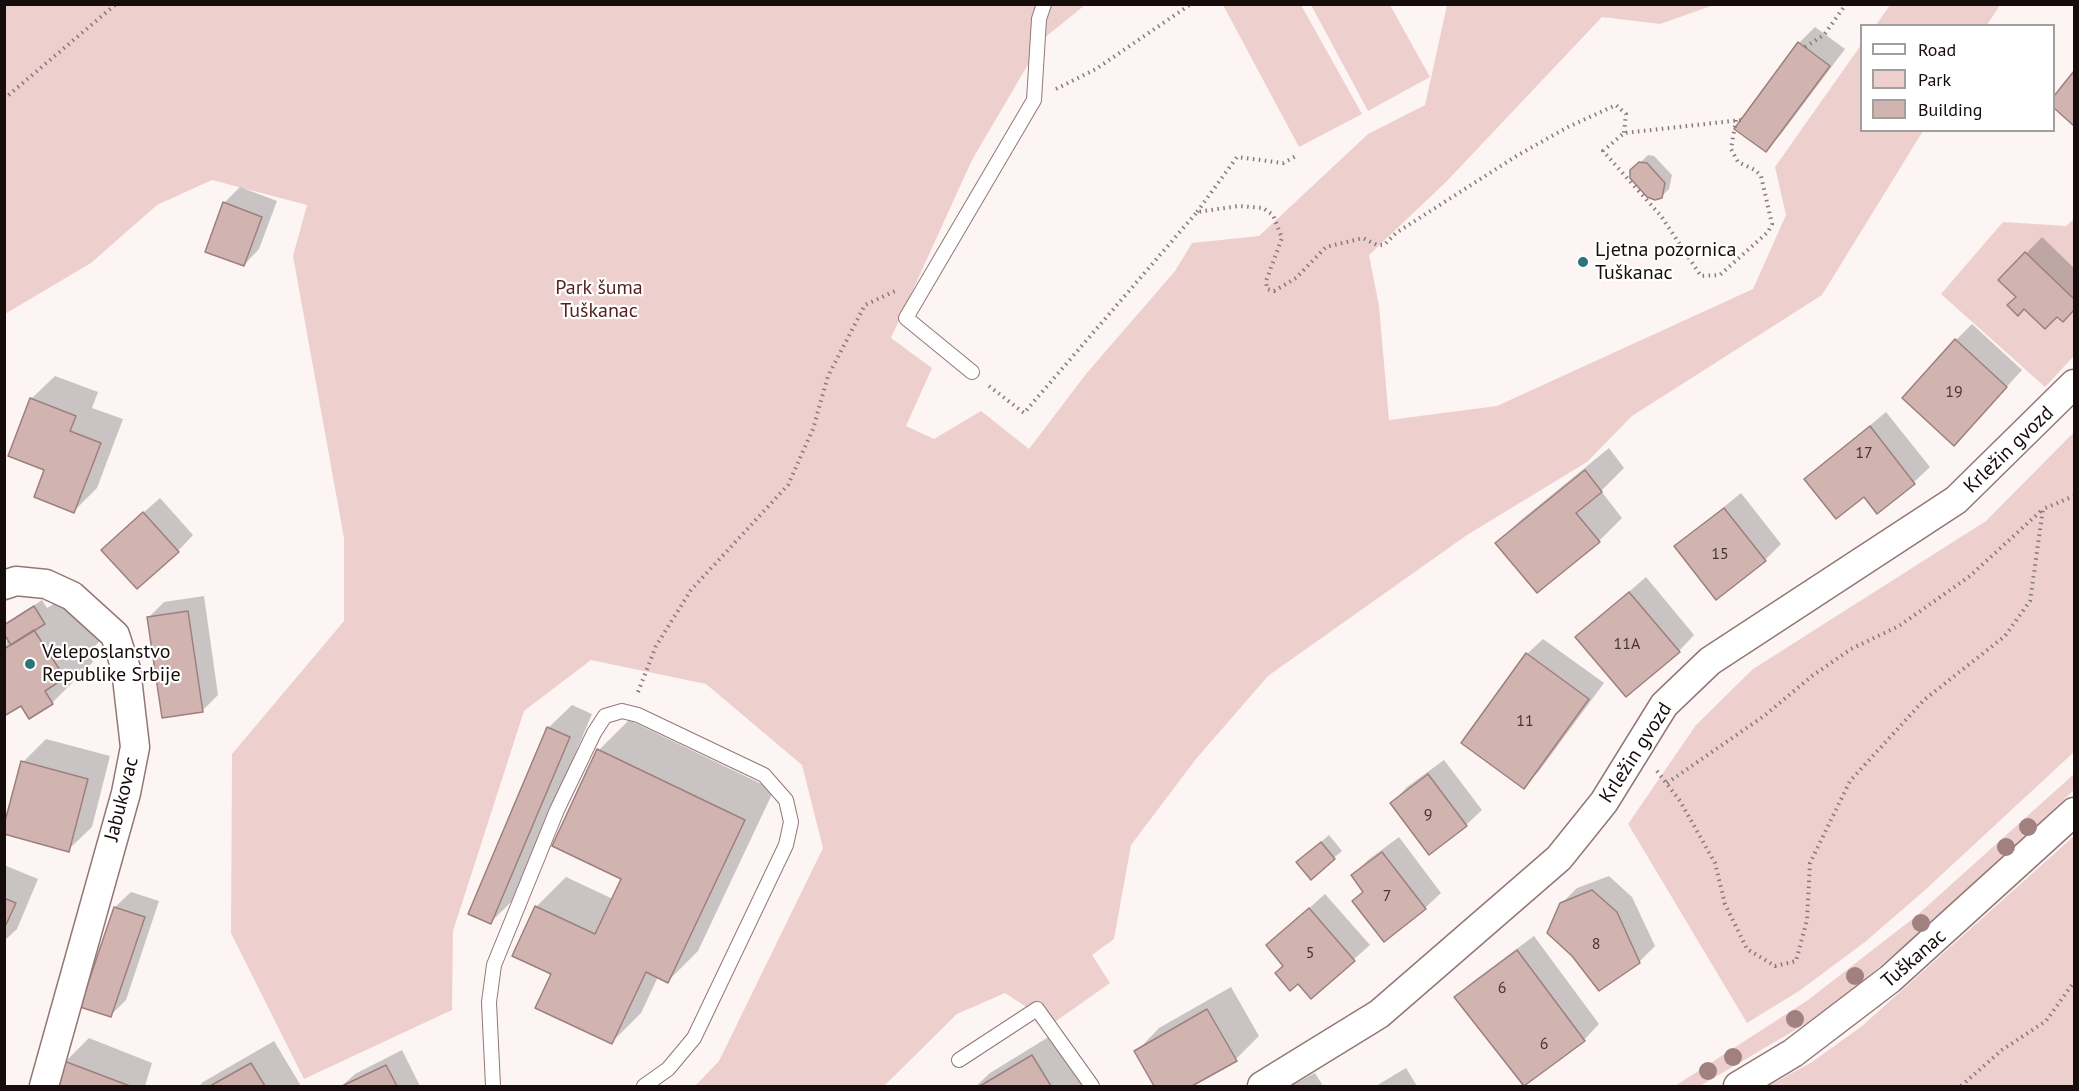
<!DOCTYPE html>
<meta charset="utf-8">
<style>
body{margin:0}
#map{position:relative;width:2079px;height:1091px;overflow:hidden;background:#fcf5f4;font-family:"PT Sans",sans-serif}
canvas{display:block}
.frame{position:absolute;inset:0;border:6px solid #160c0b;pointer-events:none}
.legend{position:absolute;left:1860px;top:24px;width:195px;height:108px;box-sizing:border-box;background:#fff;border:2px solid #a29e9d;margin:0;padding:8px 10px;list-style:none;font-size:18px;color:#160c0b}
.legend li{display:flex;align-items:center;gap:12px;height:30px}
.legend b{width:30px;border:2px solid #a29e9d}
</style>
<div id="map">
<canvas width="2079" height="1091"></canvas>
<div class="frame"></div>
<ul class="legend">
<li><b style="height:8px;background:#fff"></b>Road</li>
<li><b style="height:16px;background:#edd0ce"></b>Park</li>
<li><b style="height:16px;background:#d1b3b0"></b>Building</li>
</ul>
</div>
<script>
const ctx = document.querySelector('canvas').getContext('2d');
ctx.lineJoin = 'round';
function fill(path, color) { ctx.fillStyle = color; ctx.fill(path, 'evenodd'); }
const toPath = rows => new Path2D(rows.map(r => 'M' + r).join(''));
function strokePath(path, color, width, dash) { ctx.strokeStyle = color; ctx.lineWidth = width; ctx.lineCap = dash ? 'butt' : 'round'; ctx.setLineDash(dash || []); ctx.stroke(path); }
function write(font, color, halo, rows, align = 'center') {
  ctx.font = font + ' "PT Sans",sans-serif'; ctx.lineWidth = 4.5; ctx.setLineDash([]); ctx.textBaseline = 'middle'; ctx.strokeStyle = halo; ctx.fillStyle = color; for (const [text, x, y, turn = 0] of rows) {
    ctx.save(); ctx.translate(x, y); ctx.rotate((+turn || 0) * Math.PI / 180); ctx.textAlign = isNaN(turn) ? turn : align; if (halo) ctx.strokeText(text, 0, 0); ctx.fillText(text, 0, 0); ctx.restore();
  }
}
const green = toPath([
 [4,5,1085,5,1043,39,972,160,891,338,932,368,906,426,934,439,981,411,1029,449,1086,374,1175,271,1192,243,1259,236,1368,134,1425,105,1447,5,1714,5,1660,24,1602,17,1446,182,1369,255,1379,306,1389,420,1497,406,1753,289,1786,215,1775,167,1861,45,1862,130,1923,131,1822,295,1632,416,1587,462,1467,535,1268,676,1196,759,1131,845,1114,939,1092,955,1110,983,1052,1024,1005,993,957,1014,884,1086,695,1086,719,1061,823,848,802,765,706,684,591,660,524,711,453,931,452,1010,304,1079,231,933,232,754,344,621,344,538,293,256,307,205,212,180,157,205,91,263,5,314],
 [1223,5,1301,5,1362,114,1299,147],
 [1311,5,1390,5,1430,77,1368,111],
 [1890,5,1890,4,2000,5,1987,25,1876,25],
 [2074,219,2074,356,2045,387,1941,294,2003,222,2066,226],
 [2074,432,2074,752,1924,891,1865,942,1799,991,1747,1023,1628,824,1696,725,1753,669,1986,521],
 [2074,774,2074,790,1943,913,1859,984,1807,1023,1700,1086,1675,1086,1808,1000,1915,917],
 [2074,836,2074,1086,1768,1086,1812,1062,1862,1026]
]);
const shadow = toPath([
 [1815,27,1845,49,1781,134,1766,150,1736,128,1799,43],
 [2074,73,2074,124,2054,106,2054,98],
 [1648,155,1654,156,1672,175,1669,189,1661,197,1632,171],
 [240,187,277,201,259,249,244,265,224,203],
 [2042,237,2074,268,2074,308,2063,320,2057,315,2024,307,2018,297,2000,280],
 [1972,324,2022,370,1969,428,1956,340],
 [55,376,98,392,92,408,123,419,97,488,74,511,46,469,31,399],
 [1886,412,1930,467,1914,482,1877,512,1864,495,1806,479],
 [1609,448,1624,468,1601,491,1622,518,1599,541,1497,543,1521,520],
 [1741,493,1781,544,1765,560,1676,546],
 [160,498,193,535,178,551,119,534],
 [1646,577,1694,635,1679,651,1577,637],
 [76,591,104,637,88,653,93,662,52,703,30,717,21,704,4,714,7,634,4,625,42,600,47,608],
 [204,596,218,695,202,711,148,618,164,602],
 [1543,639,1604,683,1539,771,1524,787,1527,654],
 [572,705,592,714,514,899,491,922,548,728],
 [629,720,774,790,698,951,668,981,658,977,641,1013,611,1043,553,974,514,955,536,907,566,877,613,899,623,879,599,750],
 [46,739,110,756,92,827,68,850,23,762],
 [1444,760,1482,810,1466,825,1392,803,1407,787],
 [1329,835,1342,851,1311,877,1306,855],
 [1399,837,1441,893,1425,908,1364,891,1353,875,1368,860],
 [4,865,38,879,17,929,4,941],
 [1609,876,1632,897,1655,946,1639,962,1561,904,1577,888],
 [131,892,159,901,126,1000,110,1016,115,907],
 [1325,894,1370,945,1311,997,1268,945],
 [1534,936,1599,1024,1584,1040,1522,1085,1456,997,1472,982],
 [1231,987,1259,1036,1236,1059,1189,1086,1156,1086,1136,1052,1159,1028],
 [1055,1033,1088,1086,976,1086,990,1073],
 [89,1038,152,1063,145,1086,58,1086,65,1062],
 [274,1041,301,1086,199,1086,203,1082],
 [402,1050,420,1086,342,1086,355,1074],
 [1406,1068,1417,1086,1376,1086],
 [1315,1073,1323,1086,1290,1086]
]);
const building = toPath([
 [1798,42,1830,66,1766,152,1734,129,1798,42],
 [2074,71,2074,126,2054,108,2054,96,2074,71],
 [1639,162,1647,163,1665,183,1662,198,1655,200,1647,197,1630,178,1630,170,1639,162],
 [223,202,262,217,244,266,205,252,223,202],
 [2025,252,2074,299,2074,310,2063,322,2057,317,2045,329,2024,309,2018,316,2007,305,2016,297,1998,280,2025,252],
 [1955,339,2007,387,1954,446,1902,398,1955,339],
 [30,398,76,416,70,431,101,443,74,513,34,497,44,470,8,456,30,398],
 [1870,426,1915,484,1877,514,1864,497,1836,519,1804,479,1870,426],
 [1585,470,1602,492,1576,513,1600,542,1537,593,1495,543,1585,470],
 [1724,508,1766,561,1716,600,1674,546,1724,508],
 [143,512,179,552,137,589,101,550,143,512],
 [1629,592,1680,652,1626,697,1575,637,1629,592],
 [34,606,45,624,11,645,4,634,4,625,34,606],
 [188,611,203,712,162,718,147,617,188,611],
 [34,630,65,678,45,691,53,704,29,719,21,706,4,716,4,649,34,630],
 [1526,653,1589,699,1524,789,1461,743,1526,653],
 [547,727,570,737,491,924,468,914,547,727],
 [597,749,745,820,668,983,646,972,612,1044,535,1008,551,974,512,956,535,906,595,934,621,879,552,846,597,749],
 [21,761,88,779,69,852,4,834,4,825,21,761],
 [1428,774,1467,826,1429,855,1390,803,1428,774],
 [1321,842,1335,859,1311,880,1296,862,1321,842],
 [1382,852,1426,909,1384,942,1352,901,1363,892,1351,875,1382,852],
 [1592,890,1617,912,1640,963,1599,991,1572,956,1547,933,1560,903,1592,890],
 [4,898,16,903,4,929,4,898],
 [114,907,145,917,111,1017,80,1007,114,907],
 [1309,908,1355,961,1311,999,1298,984,1290,991,1275,973,1283,966,1266,945,1309,908],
 [1517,950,1585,1041,1524,1086,1454,997,1517,950],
 [1207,1009,1237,1061,1192,1086,1154,1086,1134,1051,1207,1009],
 [1032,1055,1051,1086,980,1086,1032,1055],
 [64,1061,130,1086,56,1086,64,1061],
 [251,1063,265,1086,210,1086,251,1063],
 [386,1065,397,1086,342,1086,386,1065]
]);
const path = toPath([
 [1805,47,1824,35,1846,4],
 [1056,89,1096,69,1191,4],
 [4,99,116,4],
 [1736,120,1731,149,1738,162,1755,170,1761,176,1772,224,1768,232,1720,275,1701,276,1661,216,1603,151,1624,133,1741,120],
 [1197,212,1237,157,1283,163,1298,155],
 [989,386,1024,413,1197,212,1239,206,1263,208,1273,215,1282,238,1266,281,1267,289,1274,291,1296,278,1326,247,1363,238,1377,245,1384,245,1396,233,1518,155,1568,127,1616,105,1626,114,1624,133],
 [638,692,656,646,691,590,788,485,813,429,828,376,865,305,895,291],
 [1657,771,1680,801,1715,863,1725,904,1747,949,1775,966,1796,961,1807,920,1810,863,1850,781,1924,700,2005,636,2030,601,2043,509,2074,496],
 [1667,783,1764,716,1812,676,1851,649,1899,626,1970,576,2043,509],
 [1961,1086,2002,1050,2046,1021,2074,982]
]);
const service = toPath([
 [972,372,906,318,1034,100,1039,19,1044,4],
 [959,1060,1037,1009,1092,1086],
 [493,1086,489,1002,494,965,557,810,594,733,605,716,622,711,638,715,764,775,786,800,791,822,786,845,694,1038,668,1069,644,1086]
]);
const minor = toPath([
 [4,585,16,581,46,584,72,596,115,635,126,669,135,747,126,793,44,1086],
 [1262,1086,1379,1014,1559,858,1604,802,1664,705,1710,661,1956,500,2074,384],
 [1738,1086,1793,1053,1890,979,2074,812]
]);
const trees = [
 [2028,827],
 [2006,847],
 [1921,923],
 [1855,976],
 [1795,1019],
 [1733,1057],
 [1708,1071]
];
const markers = [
 [1583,262,6,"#2a747a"],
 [30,664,6,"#2a747a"]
];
const numberNames = [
 ["19",1954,392],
 ["17",1864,453],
 ["15",1720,554],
 ["11A",1627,644],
 ["11",1525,721],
 ["9",1428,815],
 ["7",1387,896],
 ["8",1596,944],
 ["5",1310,953],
 ["6",1502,988],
 ["6",1544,1044]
];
const poiNames = [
 ["Ljetna pozornica",1595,250],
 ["Tuškanac",1595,273],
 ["Veleposlanstvo",42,652],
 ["Republike Srbije",42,675]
];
const parkNames = [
 ["Park šuma",599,288],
 ["Tuškanac",599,311]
];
const streetNames = [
 ["Krležin gvozd",2009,450,-44],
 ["Krležin gvozd",1636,753,-57],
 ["Jabukovac",122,799,-76],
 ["Tuškanac",1914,959,-41]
];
fill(green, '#edd0ce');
fill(shadow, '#0003');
fill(building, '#d1b3b0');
strokePath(building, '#9d807e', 1.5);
strokePath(service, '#937775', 16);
strokePath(minor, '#937775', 31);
strokePath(path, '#847b7a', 4, [1.5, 4.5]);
strokePath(service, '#fff', 14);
strokePath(minor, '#fff', 28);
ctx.fillStyle = '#a18080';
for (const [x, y] of trees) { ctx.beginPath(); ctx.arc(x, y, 9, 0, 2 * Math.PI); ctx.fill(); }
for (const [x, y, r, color] of markers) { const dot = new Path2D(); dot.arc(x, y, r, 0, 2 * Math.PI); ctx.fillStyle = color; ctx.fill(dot); strokePath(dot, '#fff', 2); }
write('16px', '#453634', null, numberNames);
write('20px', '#160c0b', '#fff', poiNames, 'left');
write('20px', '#572121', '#fff', parkNames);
write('20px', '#160c0b', '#fff', streetNames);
</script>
